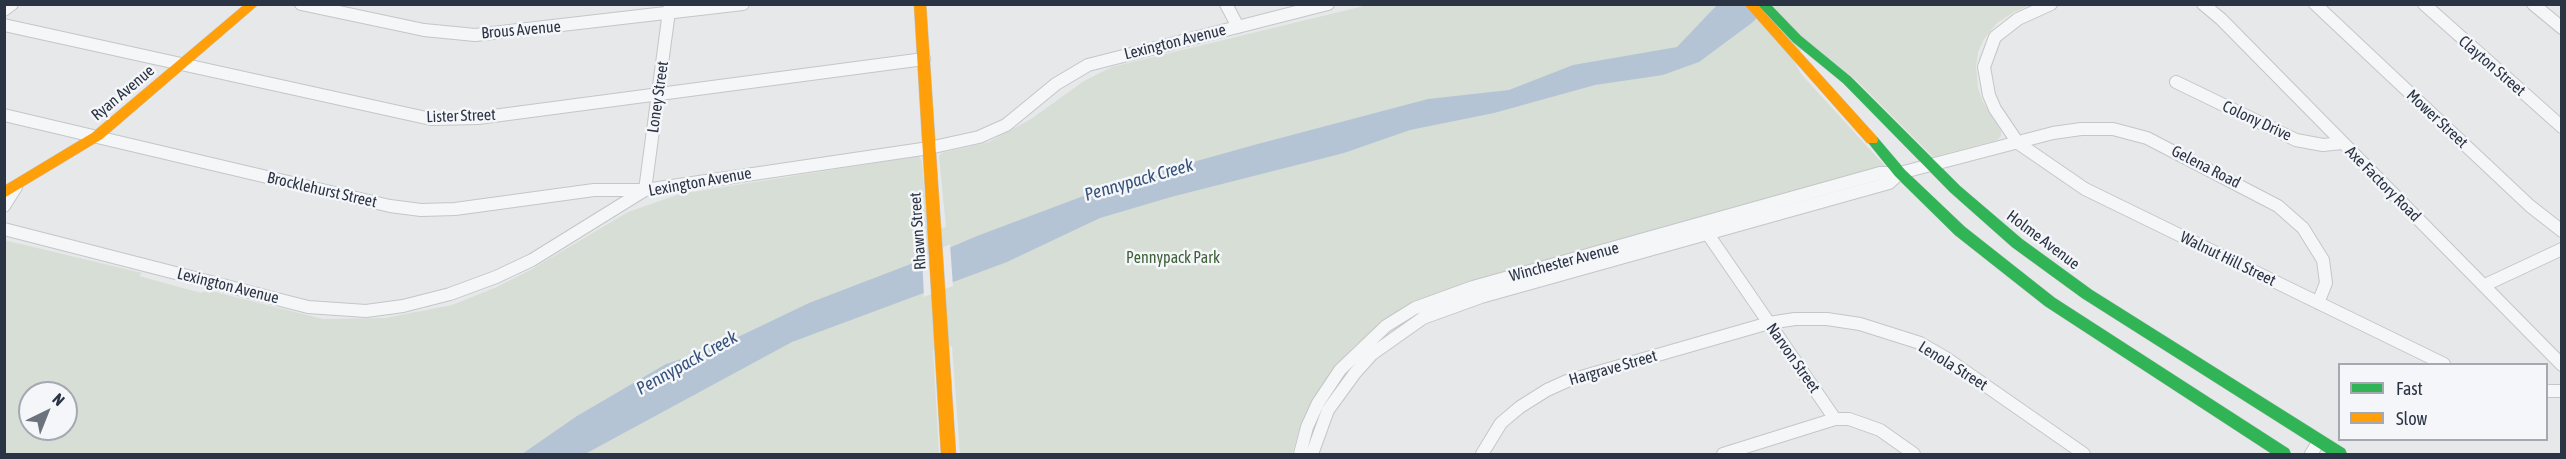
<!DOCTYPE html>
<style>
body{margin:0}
#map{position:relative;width:2566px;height:459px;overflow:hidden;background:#e6e8ea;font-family:"Asap Condensed",sans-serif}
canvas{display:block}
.frame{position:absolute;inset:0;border:6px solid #2b3445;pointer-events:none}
.legend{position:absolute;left:2338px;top:363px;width:210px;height:78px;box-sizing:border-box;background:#f4f6f9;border:2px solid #a4a8b1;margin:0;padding:8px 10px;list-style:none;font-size:18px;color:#2b3445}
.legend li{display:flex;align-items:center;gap:12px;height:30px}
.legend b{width:30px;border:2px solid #a4a8b1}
.north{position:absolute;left:18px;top:381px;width:60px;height:60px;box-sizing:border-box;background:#f4f6f9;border:2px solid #a4a8b1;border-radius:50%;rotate:43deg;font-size:16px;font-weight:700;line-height:24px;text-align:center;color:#2b3445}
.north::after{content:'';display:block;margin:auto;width:21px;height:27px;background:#6c737f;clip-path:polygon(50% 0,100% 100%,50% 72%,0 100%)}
</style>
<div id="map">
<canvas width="2566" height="459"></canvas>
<div class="frame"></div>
<ul class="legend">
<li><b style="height:8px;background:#30b455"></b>Fast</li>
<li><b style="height:8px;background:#ff9f0a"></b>Slow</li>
</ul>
<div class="north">N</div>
</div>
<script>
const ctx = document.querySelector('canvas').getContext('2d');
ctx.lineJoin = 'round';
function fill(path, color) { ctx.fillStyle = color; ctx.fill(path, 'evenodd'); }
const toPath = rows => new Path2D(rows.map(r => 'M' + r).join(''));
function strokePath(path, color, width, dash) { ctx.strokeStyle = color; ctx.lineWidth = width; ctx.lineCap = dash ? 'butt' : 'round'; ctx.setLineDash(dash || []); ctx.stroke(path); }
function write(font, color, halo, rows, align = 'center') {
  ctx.font = font + ' "Asap Condensed",sans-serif'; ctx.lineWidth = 5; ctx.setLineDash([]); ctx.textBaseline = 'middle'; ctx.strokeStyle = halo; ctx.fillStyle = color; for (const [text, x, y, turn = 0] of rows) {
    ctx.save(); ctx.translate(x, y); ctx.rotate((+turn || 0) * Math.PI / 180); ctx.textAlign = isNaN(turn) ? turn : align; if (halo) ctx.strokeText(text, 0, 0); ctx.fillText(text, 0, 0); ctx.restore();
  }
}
const green = toPath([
 [1368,5,2031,5,2014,12,1997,23,1984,39,1978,52,1976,66,1978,88,1983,102,2001,131,2001,136,1997,140,1933,157,1856,80,1807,41,1794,61,1801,74,1886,167,1587,252,1383,323,1354,347,1321,386,1300,427,1292,454,960,454,952,346,933,350,939,454,5,454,4,240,142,273,139,276,201,293,207,290,323,319,385,318,452,305,497,287,532,269,628,212,680,194,919,156,922,162,928,232,946,227,939,156,941,153,989,142,1031,119,1084,81,1112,67],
 [30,393,66,393,66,429,30,429]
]);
const water = toPath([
 [1717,5,1768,5,1753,22,1699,62,1663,75,1595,85,1494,113,1410,130,1344,153,1171,197,1100,218,1007,262,792,342,585,454,522,454,577,416,666,364,715,348,809,303,916,262,977,236,1118,183,1254,145,1428,99,1509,90,1573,65,1677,47]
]);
const pier = toPath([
 [950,244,953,286,924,297,922,257]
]);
const street = toPath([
 [301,4,424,30,475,35,743,4],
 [1226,4,1238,27],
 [2051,4,2018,19,1995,37,1984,67,1989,95,1995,109,2018,143,2085,189,2444,364],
 [2203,4,2221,19,2562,365],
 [2315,4,2530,206,2562,231],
 [2424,4,2562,127],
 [2533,4,2562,28],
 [4,10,12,4],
 [4,25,431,119,478,118,924,59],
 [2176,82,2296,140,2323,145,2342,143],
 [4,115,390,206,421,210,455,209,594,190,645,190,670,4],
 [4,206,16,187],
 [1703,227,1835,419,1849,419,1880,430,1914,454],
 [4,229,308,307,366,311,403,306,450,294,496,277,532,260,645,190,929,148,979,137,1006,125,1056,84,1088,65,1328,4],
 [2485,285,2562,249],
 [2546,391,2562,391],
 [1300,454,1307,427,1318,403,1340,370,1386,326,1415,308,1473,287,1880,173,1900,173,2053,133,2081,129,2113,129,2147,138,2278,206,2303,228,2323,260,2326,283,2318,303],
 [1312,454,1328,410,1355,373,1372,354,1423,318,1481,297,1889,183,1900,173],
 [1482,454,1501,423,1520,407,1547,390,1567,381,1769,323,1795,319,1827,319,1860,324,1920,343,1946,358,2084,454],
 [1723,454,1835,419],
 [2311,454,2319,441]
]);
const fast = toPath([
 [1757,4,1770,4,1801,36,1851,77,1960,186,2022,239,2092,290,2345,449,2347,454,2328,454,2082,298,2012,247,1950,192,1843,83,1793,42,1757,4],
 [1872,135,1877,137,1905,170,1965,227,2055,298,2289,449,2291,454,2272,454,2045,306,1955,235,1895,176,1866,140,1872,135]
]);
const slow = toPath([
 [245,4,259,4,102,139,4,198,4,186,92,133,245,4],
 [914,4,926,4,956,454,941,454,914,4],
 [1744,4,1757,4,1877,137,1878,140,1877,143,1867,143,1744,4]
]);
const streetNames = [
 ["Brous Avenue",521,30,-5],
 ["Lexington Avenue",1175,42,-14],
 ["Clayton Street",2492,66,41],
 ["Ryan Avenue",123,93,-40],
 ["Loney Street",658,97,-82],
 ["Lister Street",461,116,-2],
 ["Mower Street",2437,119,43],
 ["Colony Drive",2257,121,25],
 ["Gelena Road",2206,167,27],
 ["Lexington Avenue",700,182,-10],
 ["Axe Factory Road",2383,184,45],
 ["Brocklehurst Street",322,190,13],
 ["Rhawn Street",918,231,-94],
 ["Holme Avenue",2043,240,37],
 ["Walnut Hill Street",2228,259,26],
 ["Winchester Avenue",1564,262,-15],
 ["Lexington Avenue",228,286,14],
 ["Narvon Street",1793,358,55],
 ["Lenola Street",1953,366,32],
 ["Hargrave Street",1613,368,-16]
];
const parkNames = [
 ["Pennypack Park",1173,258]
];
const waterNames = [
 ["Pennypack Creek",1139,180,-16],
 ["Pennypack Creek",687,363,-29]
];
fill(green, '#d6ded6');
fill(water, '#b4c4d5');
fill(pier, '#e6e8ea');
strokePath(street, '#c4c6c8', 14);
strokePath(fast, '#c4c6c8', 1);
strokePath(slow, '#c4c6c8', 1);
strokePath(street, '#f5f6f7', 12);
fill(fast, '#30b455');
fill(slow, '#ff9f0a');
write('16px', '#2b3445', '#f4f6f9', streetNames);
write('16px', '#3f6138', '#f4f6f9', parkNames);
write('italic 18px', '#34527a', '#f4f6f9', waterNames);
</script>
